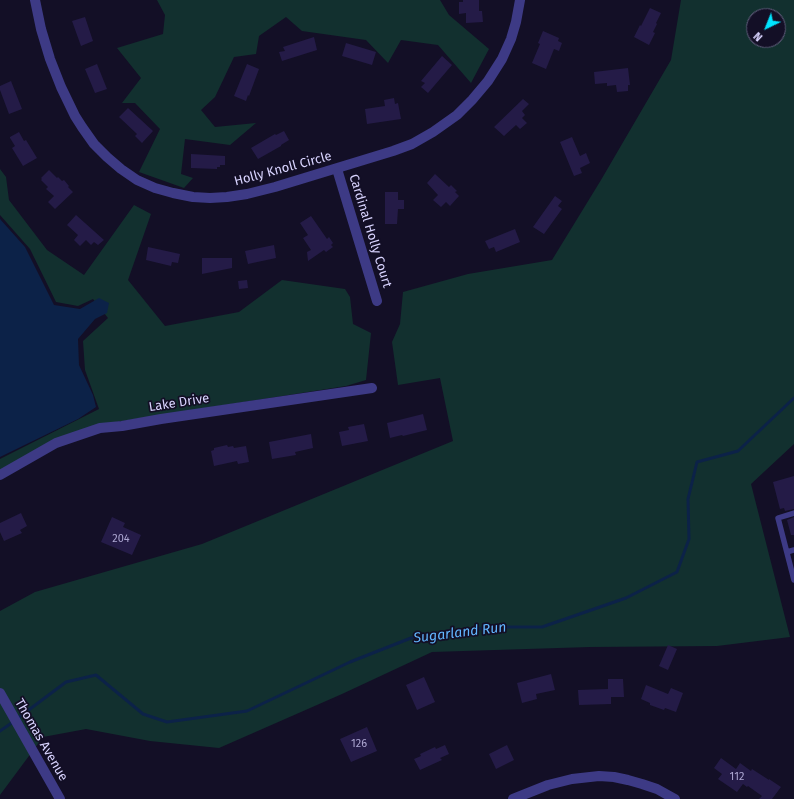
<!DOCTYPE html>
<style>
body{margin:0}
#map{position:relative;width:794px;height:799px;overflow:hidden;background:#130f26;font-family:"Fira Sans",sans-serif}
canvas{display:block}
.north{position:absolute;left:746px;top:8px;width:40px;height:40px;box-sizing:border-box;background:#130f26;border:1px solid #625e7d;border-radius:50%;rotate:223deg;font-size:11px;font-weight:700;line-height:16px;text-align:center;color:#d9d4ff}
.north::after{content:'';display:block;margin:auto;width:14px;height:18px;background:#00e5ff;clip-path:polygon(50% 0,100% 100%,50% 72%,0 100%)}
</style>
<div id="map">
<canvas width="794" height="799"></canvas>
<div class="north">N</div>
</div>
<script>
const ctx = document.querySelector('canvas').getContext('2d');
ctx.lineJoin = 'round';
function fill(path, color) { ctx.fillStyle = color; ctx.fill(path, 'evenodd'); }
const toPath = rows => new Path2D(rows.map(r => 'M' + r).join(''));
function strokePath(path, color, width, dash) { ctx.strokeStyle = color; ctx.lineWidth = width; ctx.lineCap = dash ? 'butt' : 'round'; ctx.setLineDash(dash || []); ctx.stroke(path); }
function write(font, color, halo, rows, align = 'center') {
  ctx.font = font + ' "Fira Sans",sans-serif'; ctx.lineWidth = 3.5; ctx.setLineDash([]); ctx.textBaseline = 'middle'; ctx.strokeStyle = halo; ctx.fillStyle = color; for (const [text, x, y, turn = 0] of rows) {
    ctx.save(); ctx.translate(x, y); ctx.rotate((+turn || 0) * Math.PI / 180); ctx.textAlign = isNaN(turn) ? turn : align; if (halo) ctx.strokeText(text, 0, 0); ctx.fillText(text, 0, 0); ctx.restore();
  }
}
const green = toPath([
 [157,0,440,0,449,15,489,49,471,83,438,45,401,40,388,63,366,40,302,31,286,17,259,36,256,54,234,57,215,97,201,110,215,127,256,123,230,145,185,139,181,174,193,178,184,188,139,172,160,129,135,103,122,103,141,78,117,48,163,34,165,15],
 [681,0,794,0,794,444,751,484,790,637,717,646,590,647,432,652,342,694,219,748,150,741,86,729,43,737,0,795,0,611,35,592,202,544,453,441,440,378,398,385,392,342,400,324,403,292,468,274,552,260,601,180,671,60],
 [754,16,778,16,778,40,754,40],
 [0,169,6,177,9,200,47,250,84,275,134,205,151,214,128,280,165,326,239,312,282,280,345,289,350,297,353,324,371,333,366,380,346,386,97,425,0,471,0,459,99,409,85,370,83,341,108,318,93,299,78,306,56,302,30,249,0,215]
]);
const water = toPath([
 [0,219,25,247,54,305,80,309,99,298,109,303,107,313,95,319,78,339,79,365,93,395,96,407,78,419,0,457]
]);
const stream = toPath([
 [18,718,66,682,96,675,143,714,167,722,247,711,350,662,411,638,493,627,542,627,626,598,677,572,689,539,688,499,697,462,738,451,794,398],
 [0,731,13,722]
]);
const building = toPath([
 [463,0,479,0,479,11,482,11,483,22,466,23,466,13,459,14,459,2,463,2],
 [650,8,661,13,656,23,657,24,653,32,655,33,649,45,634,37,640,25,641,26],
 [85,17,93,41,81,46,72,21],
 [543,31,559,38,558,41,562,43,559,51,554,49,546,69,532,63,540,44,538,43],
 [314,37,317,50,282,61,279,52,285,51,283,47],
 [346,43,376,52,372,65,342,56],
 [442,56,452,65,428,93,421,87,425,83,421,81],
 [97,64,107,89,95,93,85,69],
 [247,64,259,69,249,96,248,95,246,101,234,96],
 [628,68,630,85,628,85,628,91,617,92,616,85,607,86,607,83,595,84,594,72],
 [11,81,22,109,9,114,0,90,0,86],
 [394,98,395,104,398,103,401,119,367,124,365,109,385,106,384,100],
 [523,99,529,104,522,111,525,115,522,118,527,123,520,129,516,125,504,136,494,127],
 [128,108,153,131,142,143,135,136,137,134,119,117],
 [284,131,289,140,281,145,281,146,258,159,251,148,275,134,276,135],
 [19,132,24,141,26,140,37,158,23,166,12,148,15,146,10,138,10,137],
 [572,137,580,156,586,153,590,163,580,168,582,173,574,176,560,142],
 [191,154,225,156,225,165,220,165,220,167,217,167,217,169,191,168],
 [49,170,57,178,58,177,62,181,64,180,69,186,68,187,73,192,55,209,48,202,54,196,46,189,48,187,41,180,42,179,41,178],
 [435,174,449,187,451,185,457,191,455,192,459,196,450,206,446,202,441,207,433,200,438,195,427,183],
 [385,192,398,192,398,200,404,200,404,209,398,209,397,224,385,224],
 [555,196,562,201,558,206,562,209,544,234,533,227],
 [76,215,104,240,98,245,94,242,91,245,86,240,80,246,74,240,78,235,67,225],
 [311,216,327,239,329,237,333,243,331,245,333,247,326,252,324,250,308,261,307,252,311,250,303,238,308,235,300,223],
 [515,229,520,242,496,252,494,247,489,249,485,241],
 [274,245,276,258,248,264,245,251],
 [148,247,180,254,178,263,172,262,171,266,146,260],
 [202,258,232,258,232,268,202,274],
 [247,280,248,288,239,289,238,281],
 [423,414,427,430,403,436,402,435,390,438,387,423],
 [364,424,368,441,342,446,339,432,349,430,348,427],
 [311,434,313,448,295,452,296,455,272,459,269,442],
 [227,445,228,447,233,446,234,448,246,446,249,462,238,464,237,461,214,466,211,451,214,450,214,448],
 [794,476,794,509,785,511,784,508,780,509,773,482],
 [21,513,27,526,20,530,22,533,4,541,0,532,0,523],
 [112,517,125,523,123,527,141,535,132,555,101,542],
 [794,517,794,535,791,535,787,520],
 [668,645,677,649,668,670,659,666],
 [551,674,555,690,536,694,537,699,522,703,517,683],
 [424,677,435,702,417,710,406,685],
 [608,679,623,679,624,697,611,697,611,704,579,705,578,690,608,689],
 [646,685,668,694,671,688,683,693,676,712,665,708,664,710,650,705,650,703,641,699],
 [367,727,377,751,351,762,340,739],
 [445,745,449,754,440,758,442,760,420,770,414,759,421,756,420,754,435,747,436,749],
 [507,745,514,760,496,769,489,754],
 [721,758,736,769,740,763,751,771,752,769,769,780,769,779,781,787,772,799,759,799,762,796,748,786,747,787,743,784,737,792,718,779,722,774,714,768]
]);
const lane = toPath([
 [794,513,778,518,794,580],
 [787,552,794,550]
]);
const street = toPath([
 [35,0,41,29,50,59,61,87,75,116,82,127,94,144,107,157,121,169,137,180,155,188,173,193,193,197,210,198,227,197,247,194,275,187,393,151,412,144,433,132,457,115,472,100,488,81,502,59,511,39,516,22,520,0],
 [337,169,377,301],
 [0,475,56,443,100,428,122,426,161,419,372,388],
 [0,693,60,799],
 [513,799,548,785,572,779,599,776,614,777,628,780,642,784,657,789,675,799]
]);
const numberNames = [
 ["204",121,539],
 ["126",359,744],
 ["112",737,777]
];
const streetNames = [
 ["Holly Knoll Circle",283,169,-15],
 ["Cardinal Holly Court",370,231,73],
 ["Lake Drive",179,403,-9],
 ["Thomas Avenue",41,740,60]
];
const waterNames = [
 ["Sugarland Run",460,633,-7]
];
fill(green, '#12302f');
fill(water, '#0c2248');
strokePath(stream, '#0c2248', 3);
fill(building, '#241b47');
strokePath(lane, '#3d3a85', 5.5);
strokePath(street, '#3d3a85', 10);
write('11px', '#aca6d1', null, numberNames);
write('13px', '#d9d4ff', '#130f26', streetNames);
write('italic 14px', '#62b6ff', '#130f26', waterNames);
</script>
